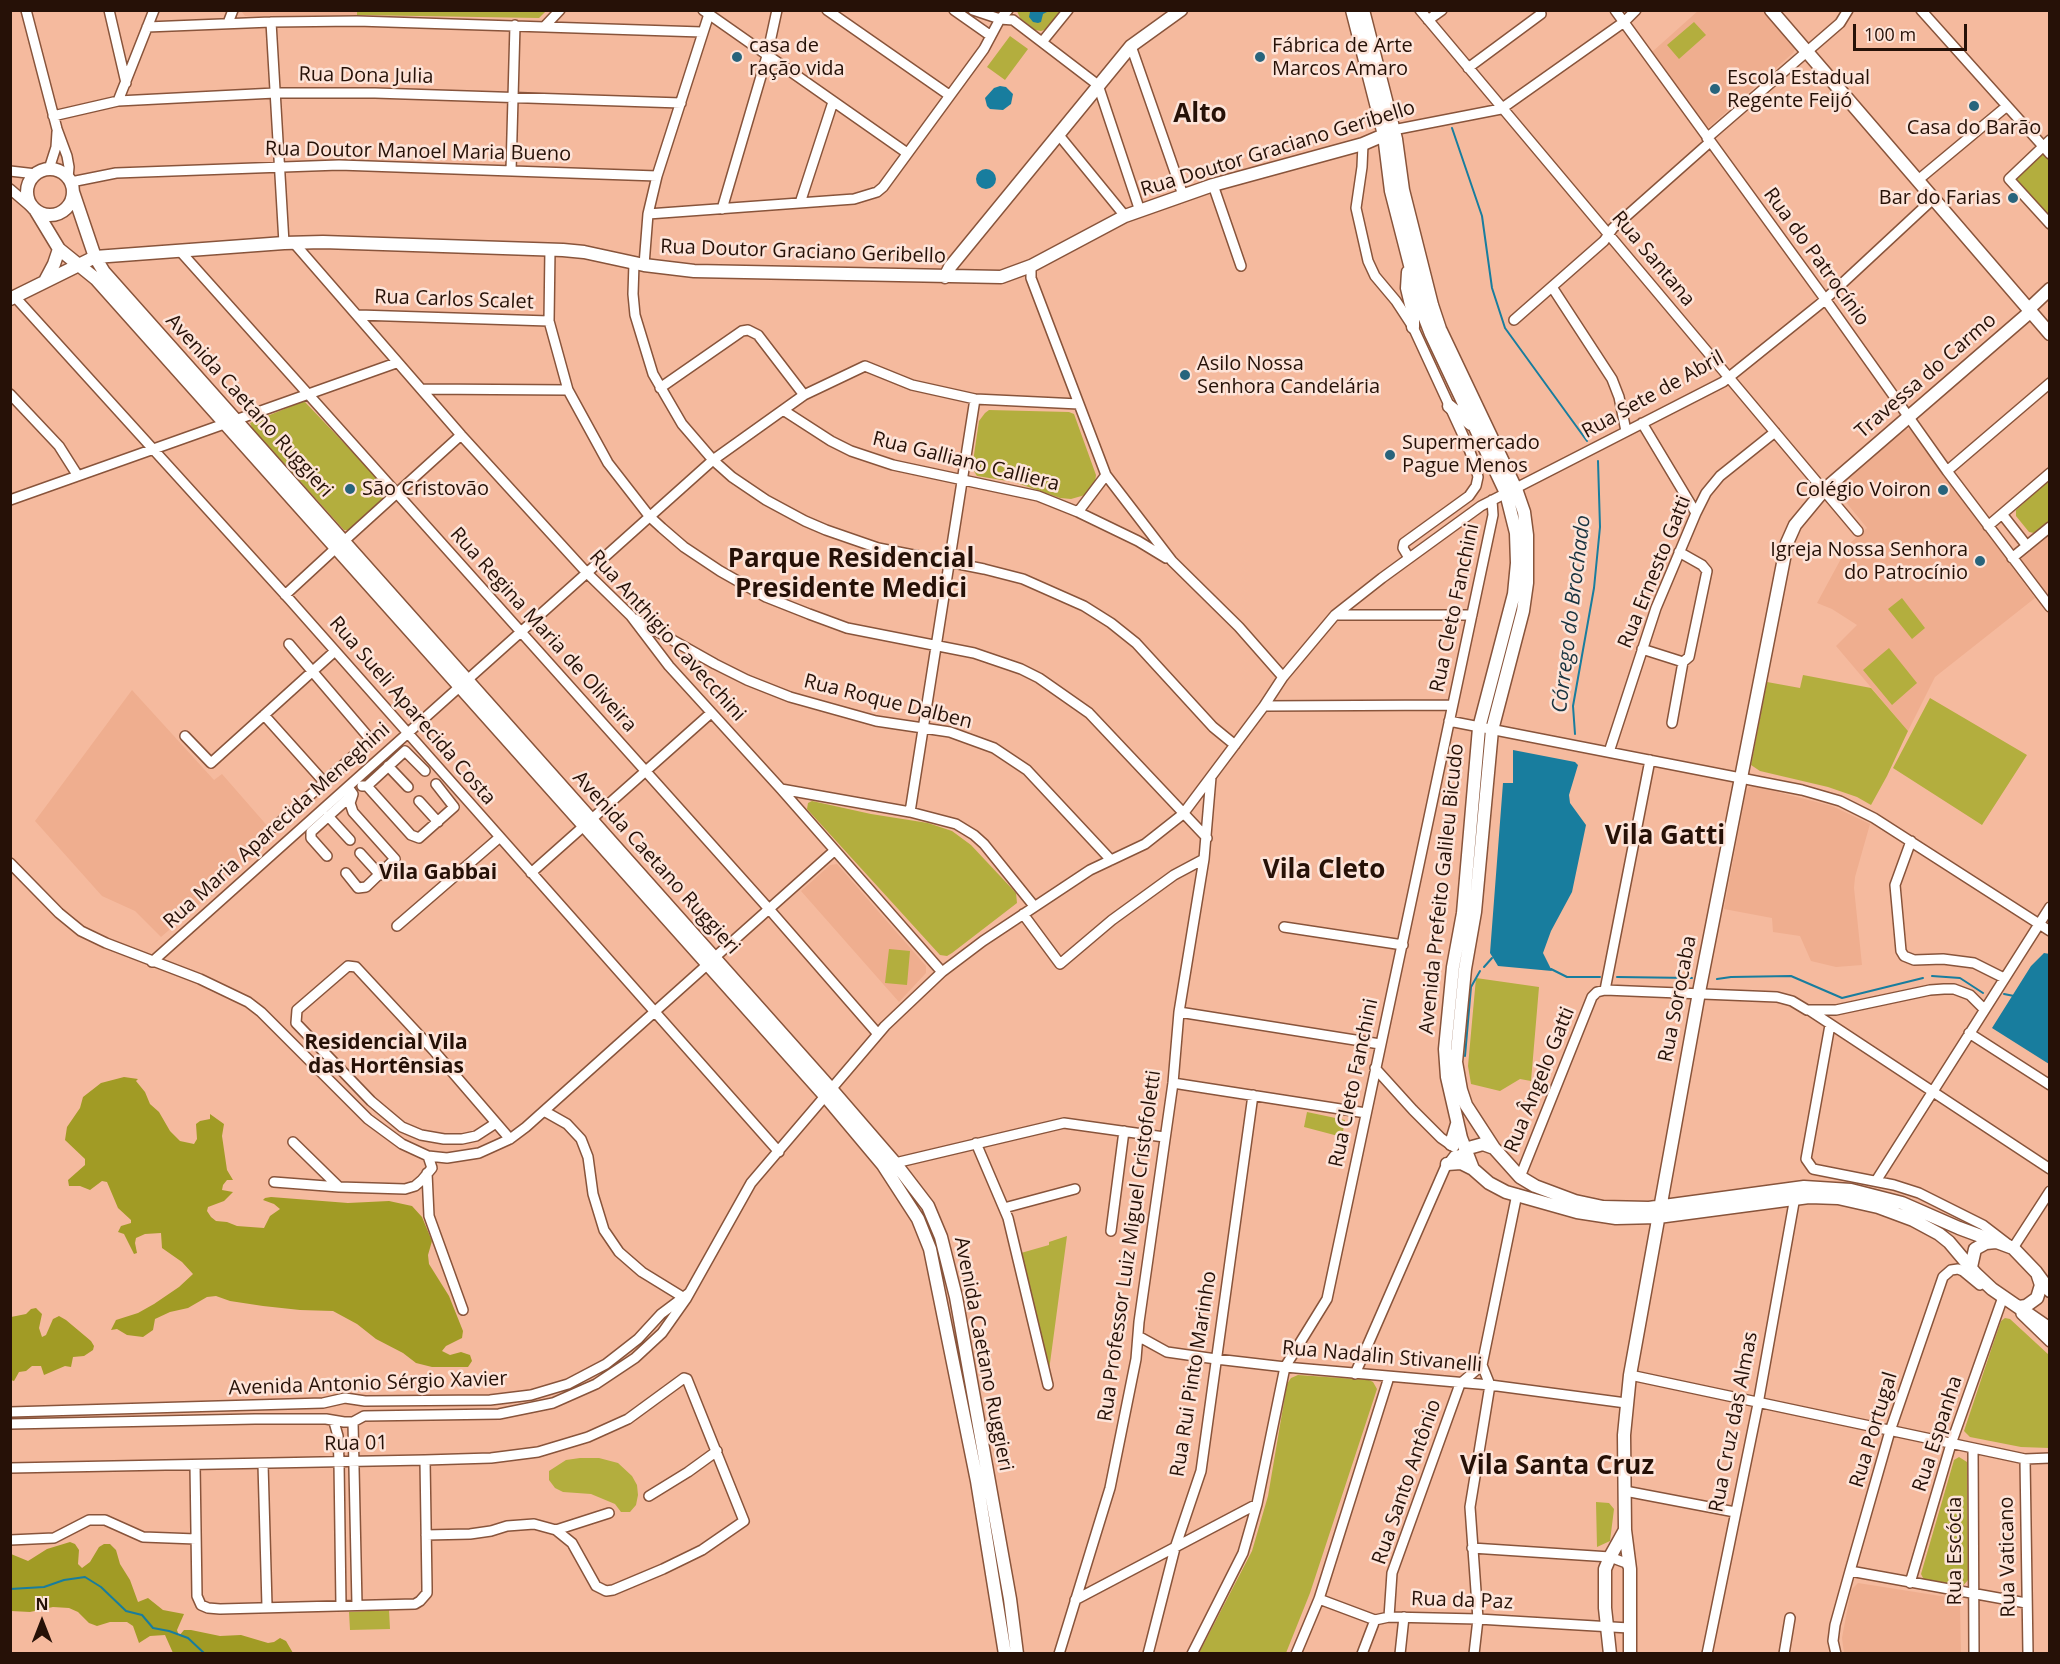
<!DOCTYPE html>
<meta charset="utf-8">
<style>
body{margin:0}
#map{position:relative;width:2060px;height:1664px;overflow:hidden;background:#f5ba9e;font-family:"Open Sans",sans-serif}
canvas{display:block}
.frame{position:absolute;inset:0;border:12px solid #261107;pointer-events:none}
.north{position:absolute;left:12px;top:1592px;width:60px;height:60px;-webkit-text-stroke:4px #fde4d9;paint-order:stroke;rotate:0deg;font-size:16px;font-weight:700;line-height:24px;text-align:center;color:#261107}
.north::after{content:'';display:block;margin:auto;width:21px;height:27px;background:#261107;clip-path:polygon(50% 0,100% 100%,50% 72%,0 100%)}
.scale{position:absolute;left:1853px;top:24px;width:114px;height:27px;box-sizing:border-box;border:3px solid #261107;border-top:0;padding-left:8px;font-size:18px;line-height:21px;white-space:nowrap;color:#261107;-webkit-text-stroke:4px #fde4d9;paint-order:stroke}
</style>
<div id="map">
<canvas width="2060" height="1664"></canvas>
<div class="frame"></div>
<div class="north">N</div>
<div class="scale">100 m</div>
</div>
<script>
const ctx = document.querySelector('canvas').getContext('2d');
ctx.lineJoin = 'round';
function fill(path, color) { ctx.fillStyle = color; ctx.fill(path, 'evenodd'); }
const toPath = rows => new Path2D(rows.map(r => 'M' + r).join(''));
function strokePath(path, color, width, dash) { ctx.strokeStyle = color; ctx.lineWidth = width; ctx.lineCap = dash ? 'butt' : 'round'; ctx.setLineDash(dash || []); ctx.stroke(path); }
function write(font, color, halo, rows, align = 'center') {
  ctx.font = font + ' "Open Sans",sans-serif'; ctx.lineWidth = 5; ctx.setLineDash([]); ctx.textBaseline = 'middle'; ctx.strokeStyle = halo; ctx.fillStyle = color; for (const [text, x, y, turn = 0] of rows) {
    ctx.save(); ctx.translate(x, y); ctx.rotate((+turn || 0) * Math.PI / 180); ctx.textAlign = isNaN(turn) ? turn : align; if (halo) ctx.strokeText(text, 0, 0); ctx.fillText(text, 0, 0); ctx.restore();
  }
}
const built = toPath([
 [357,10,357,15,245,16,241,11],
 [1699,10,1763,11,1795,49,1793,53,1709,127,1706,126,1652,52],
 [1905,429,1910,429,2035,598,1935,677,1908,731,1836,646,1857,625,1832,609,1817,603,1849,544,1867,528,1836,490],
 [2049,536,2049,596,2021,559],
 [132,690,214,780,222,774,277,837,161,937,135,911,102,896,35,821],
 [1754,786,1832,806,1870,824,1855,877,1854,888,1862,965,1836,967,1811,961,1800,936,1773,932,1772,918,1724,909,1746,791,1749,787],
 [837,864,926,966,926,973,899,1002,801,891,830,865],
 [1858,1583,1953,1598,1960,1605,1961,1653,1844,1653,1842,1638,1851,1590]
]);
const green = toPath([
 [357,11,357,10,546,11,539,18,357,15],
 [1017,11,1062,11,1047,29,1041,31,1035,30,1020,18],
 [1694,22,1706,35,1679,59,1667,45],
 [1010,36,1028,49,1005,80,987,67],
 [2049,147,2049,216,2016,179],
 [304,401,386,487,387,493,384,499,350,530,344,530,252,428,250,423],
 [989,410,1069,412,1074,414,1096,475,1095,482,1085,495,1071,499,1060,498,1014,482,977,476,972,468,979,421,985,413],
 [2049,480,2049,521,2034,533,2029,532,2016,516,2016,510],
 [1902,598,1925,628,1912,639,1888,609],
 [1889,648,1917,683,1892,705,1863,670],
 [1803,675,1871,688,1908,731,1887,776,1871,805,1857,797,1828,787,1760,771,1751,765,1767,682,1800,688],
 [1930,698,2027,755,1982,825,1893,768],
 [812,801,871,814,928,823,952,831,971,845,1016,893,1017,903,952,953,947,956,940,955,807,809,808,803],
 [889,949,910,951,907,985,885,983],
 [1476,978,1539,987,1531,1081,1520,1079,1500,1091,1471,1084,1468,1066],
 [1307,1112,1345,1120,1342,1137,1304,1127],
 [1067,1236,1048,1378,1021,1253,1049,1245,1049,1242],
 [2005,1318,2010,1319,2049,1355,2049,1448,2021,1447,1970,1437,1964,1431,1993,1344,2001,1321],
 [1298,1375,1369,1380,1373,1382,1377,1389,1310,1593,1286,1653,1199,1653,1252,1551,1268,1496,1287,1384,1291,1378],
 [1959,1457,1967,1462,1967,1471,1968,1580,1962,1587,1924,1580,1921,1574,1954,1460],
 [580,1458,599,1458,618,1463,632,1476,637,1485,638,1495,636,1505,630,1512,621,1512,615,1504,591,1494,563,1492,555,1488,549,1480,549,1471,566,1460],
 [1596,1502,1609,1503,1614,1509,1610,1541,1597,1547],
 [389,1610,390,1629,350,1630,349,1612]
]);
const forest = toPath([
 [124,1077,138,1079,136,1081,145,1092,150,1104,159,1112,170,1131,180,1141,194,1144,197,1139,196,1124,200,1121,210,1119,210,1114,224,1124,222,1136,227,1170,233,1180,227,1180,223,1185,222,1190,233,1192,224,1201,208,1207,207,1211,211,1217,216,1221,227,1222,237,1226,264,1228,270,1216,280,1209,274,1204,263,1200,265,1198,271,1197,348,1203,389,1201,412,1206,422,1217,432,1241,428,1255,429,1264,449,1296,463,1331,462,1338,446,1346,442,1351,450,1355,461,1352,470,1355,472,1361,468,1367,432,1367,416,1363,403,1353,376,1339,357,1324,333,1311,300,1310,263,1306,230,1301,216,1296,207,1297,188,1308,170,1312,155,1319,153,1330,143,1337,127,1335,117,1329,111,1330,116,1320,138,1313,154,1304,179,1287,193,1274,182,1262,162,1248,161,1233,145,1234,136,1238,135,1243,137,1253,134,1254,124,1234,118,1232,121,1226,131,1223,131,1220,118,1208,107,1182,102,1181,90,1190,80,1186,69,1186,68,1180,85,1165,85,1159,65,1140,67,1127,80,1108,83,1097,101,1083],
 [36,1308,42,1314,39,1328,42,1337,46,1335,53,1319,59,1316,66,1320,91,1341,94,1346,93,1350,84,1356,73,1357,71,1367,65,1366,44,1375,41,1366,32,1366,26,1371,19,1372,14,1381,11,1380,11,1317,26,1314,31,1309],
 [70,1542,75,1544,79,1550,78,1564,82,1568,90,1562,99,1547,104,1544,110,1544,116,1550,120,1564,130,1580,138,1602,148,1598,163,1610,184,1614,177,1630,179,1636,184,1630,191,1630,220,1636,241,1635,268,1643,274,1642,280,1638,286,1641,293,1653,173,1653,165,1635,150,1636,139,1643,133,1626,127,1622,110,1622,97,1626,89,1623,78,1612,69,1608,53,1607,30,1612,11,1611,11,1554,28,1561,47,1549]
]);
const water = toPath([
 [1033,11,1033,10,1049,11,1043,14,1041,22,1038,23,1033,22,1029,17,1030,12],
 [1000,86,1006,87,1013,94,1011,104,1003,110,990,109,987,106,985,98,994,88],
 '976 179a10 10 0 1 1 20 0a10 10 0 1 1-20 0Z',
 [1513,750,1575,762,1578,765,1569,795,1570,803,1586,825,1572,892,1551,931,1543,953,1552,971,1498,966,1490,953,1503,783,1513,783],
 [2044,953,2050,954,2049,1064,1992,1028,2031,966]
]);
const stream = toPath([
 [1452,128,1482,216,1492,288,1505,328,1587,441],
 [1575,734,1573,706,1594,588,1600,527,1598,461],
 [1484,967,1492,958],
 [1551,969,1567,977,1600,977],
 [1932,976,1960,978,1983,993],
 [1617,977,1692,978],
 [1717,979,1731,977,1791,976,1842,998,1923,978],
 [2004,994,2014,996],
 [1465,1056,1471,987,1480,971],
 [10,1589,44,1587,64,1580,85,1577,101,1587,126,1611,142,1615,153,1628,169,1631,188,1638,205,1654]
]);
const minor = toPath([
 [26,10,57,129,67,156,69,167,68,178],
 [109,10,126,83],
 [703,10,907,153],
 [827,10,949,95],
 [954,10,991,36],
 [973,10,1000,19,1013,20,1098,85,1140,211],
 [1420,10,1858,531],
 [1615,10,1825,299,1947,471,2050,607],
 [1921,10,2050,154],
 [1428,20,1442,10],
 [271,22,284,243],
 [228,23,233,10],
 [147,27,271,22,357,21,702,32],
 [544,27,560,10],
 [1042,42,1068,10],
 [1131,46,1183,195],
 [1468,68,1541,14],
 [118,101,154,10],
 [53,116,118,101,275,93,375,93,681,103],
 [1393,130,1501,109,1624,22,1636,10],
 [1058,134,1125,216],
 [1707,138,1840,23,1848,10],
 [2050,140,2009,179,2050,224],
 [1363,144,1362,167,1356,208,1368,261,1375,276,1396,301,1413,327,1467,444,1475,465,1478,477,1476,486,1469,496,1404,543,1403,548,1409,558],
 [49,169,56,147,57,132],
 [10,171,36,174],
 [511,171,515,25],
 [1918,180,2007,106],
 [71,182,116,173,339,165,657,176],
 [1213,185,1241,266],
 [10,189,31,207],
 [800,203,833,102],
 [722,209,767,56,777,10],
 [648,214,854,199,877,192,883,187,984,49,1000,19,1008,10],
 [294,243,461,435,587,573,631,616,669,666,781,789,942,972],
 [550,249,549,321,568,390,608,463,650,517,662,528,684,547,720,571,766,597,809,614,847,628,974,653,1021,669,1039,678,1089,713,1207,838],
 [180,251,769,909,878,1034],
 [634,263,633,294,635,315,653,374,682,424,713,460,732,477,766,500,805,521,826,530,878,548,984,569,1023,579,1084,606,1111,623,1136,643,1213,727,1235,745],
 [644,265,648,214,657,176,709,14],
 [1031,266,1031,278,1106,475,1172,561,1239,627,1283,677],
 [1552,287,1612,379,1619,397,1626,431],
 [15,297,290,600,779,1152],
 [358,315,549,321],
 [1514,320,1604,241,1613,228,1710,142],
 [660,388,742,331,748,330,758,335,804,395],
 [421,389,568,390],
 [10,394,59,446,78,476],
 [783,410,831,441,851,451,893,465,1038,496,1078,512,1138,541,1166,558],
 [1642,423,1696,513],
 [1947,471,2050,383],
 [10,500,396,363],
 [1078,512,1106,475],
 [2002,514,2027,546],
 [1988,526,2050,473],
 [344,541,461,435],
 [2012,558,2050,527],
 [285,595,336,548],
 [1335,615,1472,615],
 [635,619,715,664,747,680,790,697,876,721,950,732,994,748,1027,770,1111,860],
 [1642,649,1683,662,1689,657,1707,571,1702,565,1679,552],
 [1264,706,1452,705],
 [264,715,325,783],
 [1449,721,1802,790,1840,801,1874,818,2050,931],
 [1672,723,1683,662],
 [185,736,211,763,335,651],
 [1609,752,1656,608,1696,513,1706,493,1720,476,1775,432],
 [388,766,408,787],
 [362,786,367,786,405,751,425,771],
 [367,786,411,835,419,838,454,807,436,784],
 [781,789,910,812,956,824,974,835,984,844,1034,906],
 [419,801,438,822],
 [910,812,975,399],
 [328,816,350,840],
 [275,827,371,740,289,644],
 [1911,841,1895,885,1901,951,1904,956,1914,960,1943,959,1974,963,2004,978],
 [360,853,380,875],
 [327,856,311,838,311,832,353,794],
 [10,863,59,913,81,931,106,943,200,979,248,1002,261,1012,368,1119,402,1144,428,1156,447,1158,479,1153,510,1139,526,1127,708,964],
 [346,873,358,888,366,887,395,859,353,812,350,803,353,794,348,787],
 [531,873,711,713],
 [1023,914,1060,964,1112,920,1174,875,1204,859],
 [397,926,500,837],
 [1284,927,1403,945],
 [714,958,834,851],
 [152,962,713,460,804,395,865,366,912,385,975,399,1079,404],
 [1605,990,1650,760],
 [1809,1010,2050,1169],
 [1179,1012,1380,1044],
 [1830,1025,1806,1159,1813,1169,1894,1185,1919,1193,1983,1225,2013,1248,2050,1191],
 [1969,1033,2050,1085],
 [1375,1068,1413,1110,1441,1138,1454,1147],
 [1173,1083,1366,1113],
 [544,1111,567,1124,581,1139,588,1157,593,1194,604,1230,619,1252,642,1272,686,1299],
 [496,1123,476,1136,462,1139,444,1139,421,1135,402,1127,371,1101,296,1023,297,1010,348,966,356,967,435,1052,510,1139],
 [293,1142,339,1187],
 [976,1143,1008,1218,1048,1385],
 [891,1164,1064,1123,1164,1137],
 [427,1173,429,1216,463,1310],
 [1520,1177,1592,997,1597,992,1605,990,1777,997,1792,1001,1807,1010,1836,1010,1930,990,1944,989,1954,989,1970,995,1984,1009],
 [1876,1181,2050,907],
 [274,1182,339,1187,405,1189,415,1186,422,1180,432,1168,428,1156],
 [1004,1208,1075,1189],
 [1111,1231,1124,1131],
 [2021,1314,2050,1342],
 [1138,1336,1167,1352,1216,1359,1285,1367,1490,1385,1626,1403],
 [1355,1374,1445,1168,1454,1156,1467,1153],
 [1630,1375,2025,1459,2050,1458],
 [10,1412,323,1403,345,1398,365,1401,490,1400,531,1395,568,1384,606,1364,638,1339,661,1314,689,1293],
 [334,1422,338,1436,339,1462,341,1606],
 [353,1422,357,1605],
 [10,1424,255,1419,326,1419,344,1422,353,1422,364,1416,499,1414,553,1403,596,1384,635,1358,662,1333,686,1299,751,1183,885,1026,942,972,983,941,1090,870,1145,844,1183,814,1264,706,1283,677,1335,615,1382,578,1481,506,1723,382,1820,304,1933,199],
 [1973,1448,1974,1654],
 [2025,1459,2028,1654],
 [263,1464,267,1606],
 [195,1465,197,1596,201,1605,208,1608,220,1609,415,1604,420,1601,427,1593,427,1587,425,1460],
 [10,1468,425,1460,491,1458,538,1452,588,1437,628,1419,684,1378,687,1379,691,1389,744,1521,702,1550,663,1569,613,1590,606,1591,596,1586,572,1543,556,1530,534,1524,507,1526,491,1531,470,1534,426,1535],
 [1625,1491,1735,1512],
 [649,1496,688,1472,717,1451],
 [556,1530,609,1513],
 [10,1540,54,1538,89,1520,105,1520,143,1537,196,1539],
 [1472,1548,1610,1557,1626,1563,1630,1569],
 [1850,1571,2026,1603],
 [1910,1583,1951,1444,2003,1297,2007,1301],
 [1319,1599,1375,1620,1389,1617,1478,1619,1629,1628],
 [1075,1600,1257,1504],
 [1389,1617,1392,1573,1460,1384,1482,1365,1517,1194],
 [1059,1654,1110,1488,1136,1359,1139,1322,1173,1083,1179,1012,1204,859,1211,777],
 [1148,1654,1175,1548,1201,1471,1253,1095],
 [1192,1654,1243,1553,1257,1504,1285,1367,1327,1299,1493,515,1492,500],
 [1296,1654,1319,1599,1389,1377],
 [1362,1654,1375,1620],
 [1400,1654,1404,1617],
 [1474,1654,1478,1619,1470,1507,1490,1385,1482,1365],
 [1707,1654,1758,1404,1795,1197],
 [1784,1654,1790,1618],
 [1836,1654,1833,1641,1835,1625,1850,1571,1890,1431,1943,1277,1951,1270,1958,1269,1963,1271,1980,1285]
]);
const major = toPath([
 [1352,10,1384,135,1391,191,1421,308,1431,334,1506,493,1516,533,1517,563,1514,594,1479,728,1463,913,1453,967,1445,1049,1447,1077,1461,1138,1473,1169,1489,1183,1506,1192,1577,1212,1616,1218,1658,1217,1809,1197,1838,1198,1878,1207,1913,1220,1939,1234,1949,1242,1976,1274,1992,1289,2050,1329],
 [1363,10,1396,139,1403,190,1432,305,1440,329,1516,489,1524,512,1527,535,1527,583,1523,611,1492,730,1475,912,1465,969,1456,1062,1461,1090,1466,1105,1494,1148,1520,1177,1535,1186,1575,1201,1603,1207,1649,1208,1804,1187,1851,1190,1902,1203,1959,1228,2013,1248,2036,1272,2050,1291],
 [1771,10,2050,334],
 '27 192a23 23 0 1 1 46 0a23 23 0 1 1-46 0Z',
 [73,192,95,257,104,272,832,1090,895,1163,928,1206,941,1237,956,1297,1010,1599,1017,1654],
 [36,211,59,249,96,279,826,1097,883,1165,918,1219,930,1249,977,1481,1005,1654],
 [1408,272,1407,288,1413,313,1413,327],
 [945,277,950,267,1131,46,1181,10],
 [45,281,54,264,59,249],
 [10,299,95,257,284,243,323,242,563,250,584,252,644,265,694,271,1001,277,1031,266,1125,216,1213,185,1363,144,1391,132],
 [1449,406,1471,424],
 [1451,1144,1457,1124],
 [1465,1149,1483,1144,1494,1148],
 [1447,1164,1461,1163,1473,1169],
 [1971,1267,1975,1249,1986,1243,1996,1242],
 [2019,1307,2026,1306,2037,1298,2041,1285,2038,1276],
 [1610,1654,1605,1608,1605,1569,1610,1557,1625,1530],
 [1630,1654,1630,1569,1625,1530,1624,1435,1630,1375,1700,987,1787,543,1795,525,1824,490,2030,312,2032,306,2050,289]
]);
const markers = [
 [737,57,6,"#28647c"],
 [1260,57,6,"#28647c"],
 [1715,89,6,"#28647c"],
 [1974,106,6,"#28647c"],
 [2013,198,6,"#28647c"],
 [1185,375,6,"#28647c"],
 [1390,455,6,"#28647c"],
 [350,489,6,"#28647c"],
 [1943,490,6,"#28647c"],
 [1980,561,6,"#28647c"]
];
const poiNames = [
 ["casa de",749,46],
 ["ração vida",749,69],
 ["Fábrica de Arte",1272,46],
 ["Marcos Amaro",1272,69],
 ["Escola Estadual",1727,78],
 ["Regente Feijó",1727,101],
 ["Casa do Barão",1974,128,"center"],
 ["Bar do Farias",2001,198,"right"],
 ["Asilo Nossa",1197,364],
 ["Senhora Candelária",1197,387],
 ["Supermercado",1402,443],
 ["Pague Menos",1402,466],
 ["São Cristovão",362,489],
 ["Colégio Voiron",1931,490,"right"],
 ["Igreja Nossa Senhora",1968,550,"right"],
 ["do Patrocínio",1968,573,"right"]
];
const streetNames = [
 ["Rua Dona Julia",366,76,1],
 ["Rua Doutor Graciano Geribello",1278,149,-17],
 ["Rua Doutor Manoel Maria Bueno",418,152,1],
 ["Rua Doutor Graciano Geribello",803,252,2],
 ["Rua do Patrocínio",1816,257,54],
 ["Rua Santana",1653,259,50],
 ["Rua Carlos Scalet",454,300,2],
 ["Travessa do Carmo",1926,376,-41],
 ["Rua Sete de Abril",1653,395,-29],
 ["Avenida Caetano Ruggieri",249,406,48],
 ["Rua Galliano Calliera",966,462,14],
 ["Rua Ernesto Gatti",1655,572,-68],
 ["Rua Cleto Fanchini",1455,608,-78],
 ["Rua Regina Maria de Oliveira",543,630,48],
 ["Rua Anthigio Cavecchini",667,636,48],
 ["Rua Roque Dalben",888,702,14],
 ["Rua Sueli Aparecida Costa",412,711,49],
 ["Rua Maria Aparecida Meneghini",277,826,-42],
 ["Avenida Caetano Ruggieri",656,863,48],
 ["Avenida Prefeito Galileu Bicudo",1442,889,-84],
 ["Rua Sorocaba",1678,999,-79],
 ["Rua Ângelo Gatti",1540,1080,-68],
 ["Rua Cleto Fanchini",1354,1083,-78],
 ["Rua Professor Luiz Miguel Cristofoletti",1130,1246,-82],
 ["Avenida Caetano Ruggieri",983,1354,79],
 ["Rua Nadalin Stivanelli",1382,1357,5],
 ["Rua Rui Pinto Marinho",1194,1374,-81],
 ["Avenida Antonio Sérgio Xavier",368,1384,-2],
 ["Rua Cruz das Almas",1734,1422,-79],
 ["Rua Portugal",1874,1430,-73],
 ["Rua Espanha",1938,1434,-72],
 ["Rua 01",356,1444,-1],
 ["Rua Santo Antônio",1407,1482,-71],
 ["Rua Escócia",1955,1551,-90],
 ["Rua Vaticano",2008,1557,-91],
 ["Rua da Paz",1462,1601,2]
];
const waterNames = [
 ["Córrego do Brochado",1572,614,-83]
];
const neighbourhoodNames = [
 ["Vila Gabbai",438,873],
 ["Residencial Vila",386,1043],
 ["das Hortênsias",386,1067]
];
const districtNames = [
 ["Alto",1200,115],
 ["Parque Residencial",851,560],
 ["Presidente Medici",851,590],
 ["Vila Gatti",1665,837],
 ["Vila Cleto",1324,871],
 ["Vila Santa Cruz",1557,1467]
];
fill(built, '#efae8f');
fill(green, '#b3ae3e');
fill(forest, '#a19b25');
fill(water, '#187d9e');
strokePath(stream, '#187d9e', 2);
strokePath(minor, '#88543b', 12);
strokePath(major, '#88543b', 15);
strokePath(minor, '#fff', 9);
strokePath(major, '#fff', 12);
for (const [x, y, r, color] of markers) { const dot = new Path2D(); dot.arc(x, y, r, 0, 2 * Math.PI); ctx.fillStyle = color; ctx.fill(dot); strokePath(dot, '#fde4d9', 2); }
write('20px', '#261107', '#fde4d9', poiNames, 'left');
write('20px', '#261107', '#fde4d9', streetNames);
write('italic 21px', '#18333f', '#fde4d9', waterNames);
write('bold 21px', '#261107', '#fde4d9', neighbourhoodNames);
write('bold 26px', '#261107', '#fde4d9', districtNames);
</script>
